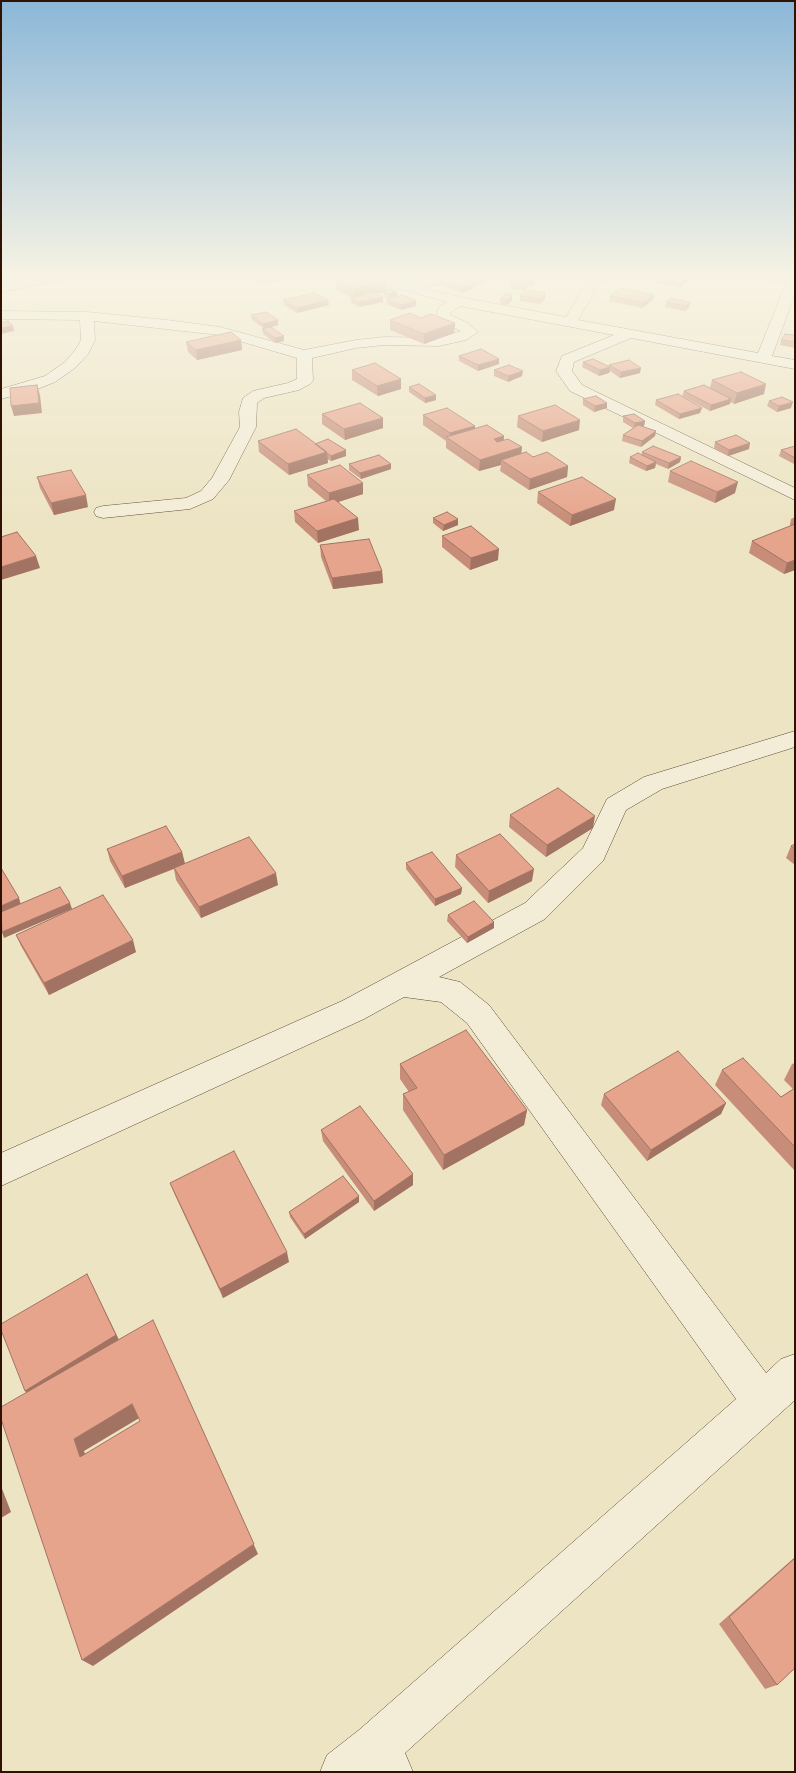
<!DOCTYPE html>
<style>
body{margin:0}
#map{position:relative;width:796px;height:1773px;overflow:hidden;background:#ede4c3;font-family:"EB Garamond",serif}
canvas{display:block}
.frame{position:absolute;inset:0;border:2px solid #2f1202;pointer-events:none}
</style>
<div id="map">
<canvas width="796" height="1773"></canvas>
<div class="frame"></div>
</div>
<script>
const ctx = document.querySelector('canvas').getContext('2d');
ctx.lineJoin = 'round';
const toPath = rows => new Path2D(rows.map(r => 'M' + r).join(''));
function strokePath(path, color, width, dash) { ctx.strokeStyle = color; ctx.lineWidth = width; ctx.lineCap = dash ? 'butt' : 'round'; ctx.setLineDash(dash || []); ctx.stroke(path); }
function fill(path, color) { ctx.fillStyle = color; ctx.fill(path, 'evenodd'); }
const minor = toPath([
 [49,275,75,275,68,279,1,292,1,284,49,275],
 [358,275,379,275,411,284,441,275,461,275,460,278,425,288,460,297,566,317,588,280,588,275,600,275,602,280,578,320,758,353,786,283,755,278,753,275,782,275,795,277,795,294,772,356,795,360,795,369,631,338,574,362,572,371,582,385,795,488,795,500,570,391,556,371,562,356,614,335,460,306,451,312,450,315,466,322,478,332,466,340,439,346,384,345,356,348,312,358,313,381,310,384,299,390,264,398,257,403,256,427,229,480,213,499,190,509,103,518,96,516,94,512,96,508,103,506,186,498,201,491,212,478,240,427,239,412,243,398,253,391,288,383,297,379,297,358,219,335,94,321,95,340,88,354,75,368,55,382,35,390,1,399,1,389,45,376,65,362,76,349,81,340,80,320,1,319,1,311,87,312,167,320,220,327,304,350,356,340,384,337,439,338,461,331,438,320,436,317,439,307,447,302,360,278,358,275],
 [795,731,795,747,662,789,626,810,603,861,545,919,439,977,460,982,489,1005,766,1373,781,1359,795,1354,795,1400,405,1753,413,1772,320,1772,327,1755,359,1730,736,1399,467,1023,441,1002,404,997,364,1019,1,1186,1,1153,342,1001,525,903,583,848,607,799,644,777,795,731]
]);
const wall = toPath([
 [251,275,276,275,278,281,263,284],
 [454,275,486,278,486,283,473,287,473,289,462,293,439,285,440,280,454,277],
 [658,275,695,275,680,288,656,283],
 [508,276,537,281,531,286,528,285,526,290,511,289,512,282,508,281],
 [362,277,386,282,386,291,397,297,416,301,416,306,401,310,387,304,387,299,388,299,383,296,383,292,377,294,383,297,383,302,359,307,351,303,351,298,336,289,335,279],
 [362,279,365,280,354,283,351,281],
 [545,293,545,298,540,304,520,301,520,296],
 [654,295,653,300,642,308,609,301,610,296],
 [500,299,512,300,507,305,500,304],
 [283,300,328,300,329,305,297,313,284,305],
 [666,302,689,307,685,311,665,307],
 [251,315,278,325,272,327,284,341,275,343,263,334,262,329,263,328,252,320],
 [421,318,455,323,454,333,424,344,390,330,390,320],
 [795,335,795,348,780,345,781,340],
 [241,340,242,350,197,360,188,352,186,342],
 [459,356,499,364,478,371,459,361],
 [583,362,609,367,609,365,640,373,620,378,610,371,609,373,599,376,582,367],
 [352,370,401,389,378,396,352,380],
 [494,370,522,376,508,382,494,376],
 [712,380,764,394,734,404,731,402,730,404,710,411,682,396,684,391,710,388],
 [409,387,436,400,425,403,409,392],
 [583,399,607,403,607,408,594,412,583,405],
 [656,400,700,413,679,419,655,405],
 [769,401,791,408,777,412,767,406],
 [322,414,383,418,383,428,345,440,322,424],
 [423,415,504,436,504,440,521,453,568,466,567,477,529,490,500,471,501,465,479,471,446,448,446,441,423,425],
 [518,416,579,430,542,442,517,427],
 [623,416,645,421,644,426,643,427,656,431,655,436,641,447,622,441,623,435,633,428,623,422],
 [258,441,315,444,346,450,346,456,331,461,327,459,328,463,289,475,259,452],
 [715,442,749,449,728,456,714,448],
 [795,446,795,464,794,464,779,456,781,450],
 [642,452,681,457,680,462,668,469,656,464,655,468,646,471,629,463,630,457,641,455],
 [349,464,391,464,391,469,361,479,349,470],
 [670,471,735,493,715,503,668,482],
 [307,475,363,494,338,502,359,530,318,543,295,522,294,511,326,501,308,486],
 [37,477,88,507,54,515,40,488],
 [538,492,614,510,570,526,537,503],
 [795,517,795,570,784,574,749,553,752,541,791,526,790,525,791,519],
 [433,518,458,525,443,531,433,523],
 [442,536,498,560,470,570,442,547],
 [320,545,382,571,383,583,333,589,321,557],
 [510,815,593,828,546,857,509,827],
 [795,844,795,865,786,858,791,846],
 [107,849,182,852,185,864,278,885,201,918,176,880,174,869,125,888,110,861],
 [456,855,532,881,488,903,455,867],
 [406,863,462,888,461,894,435,906,406,869],
 [448,915,494,928,467,943,447,921],
 [16,935,136,952,49,995,21,946],
 [795,1063,795,1171,715,1085,722,1070,781,1097,793,1089,784,1080,792,1064],
 [400,1064,527,1110,524,1125,443,1170,403,1110,403,1094,409,1092,400,1079],
 [604,1094,726,1103,721,1114,647,1161,601,1105],
 [321,1130,413,1174,413,1185,374,1211,323,1141],
 [170,1183,289,1262,223,1298,174,1193],
 [359,1196,359,1202,305,1239,290,1217,289,1212],
 [795,1557,795,1671,794,1669,777,1685,765,1689,719,1624]
]);
const shadedWall = toPath([
 [686,275,695,275,680,288,682,278],
 [278,276,278,281,263,284,262,279],
 [537,276,537,281,531,286,531,281],
 [486,278,486,283,473,287,473,289,462,293,462,288,473,285,473,283],
 [386,282,386,292,354,299,353,290],
 [397,292,397,297,389,299,389,294],
 [545,293,545,298,540,304,541,299],
 [512,295,512,300,507,305,508,300],
 [654,295,653,300,642,308,643,303],
 [383,297,383,302,359,307,359,302],
 [328,300,329,305,297,313,297,308],
 [416,301,416,306,401,310,401,305],
 [690,302,689,307,685,311,686,306],
 [278,320,278,325,264,329,263,324],
 [455,323,454,333,424,344,424,334],
 [13,326,14,331,1,334,1,328],
 [284,336,284,341,275,343,275,338],
 [241,340,242,350,197,360,196,350],
 [499,359,499,364,478,371,478,365],
 [610,367,609,373,599,376,600,370],
 [641,368,640,373,620,378,621,372],
 [523,371,522,376,508,382,508,376],
 [401,379,401,389,378,396,377,386],
 [766,384,764,394,734,404,737,393],
 [37,385,40,395,42,413,14,416,11,406],
 [436,395,436,400,425,403,425,398],
 [731,399,730,404,710,411,711,405],
 [793,402,791,408,777,412,779,406],
 [607,403,607,408,594,412,595,406],
 [702,408,700,413,679,419,680,414],
 [383,418,383,428,345,440,344,429],
 [580,420,579,430,542,442,543,431],
 [645,421,644,426,634,429,635,423],
 [475,426,475,436,450,439,450,433],
 [656,431,655,436,641,447,642,441],
 [504,436,503,447,494,439],
 [750,443,749,449,728,456,729,450],
 [522,447,521,458,501,460,501,465,479,471,480,460],
 [346,450,346,456,331,461,331,456],
 [327,452,328,463,289,475,288,464],
 [681,457,680,462,668,469,669,463],
 [656,462,655,468,646,471,647,466],
 [391,464,391,469,361,479,360,473],
 [568,466,567,477,529,490,530,479],
 [738,482,735,493,715,503,717,492],
 [363,483,363,494,329,505,329,493],
 [86,495,88,507,54,515,51,503],
 [616,499,614,510,570,526,572,515],
 [358,518,359,530,318,543,317,531],
 [458,519,458,525,443,531,444,525],
 [499,549,498,560,470,570,471,558],
 [36,556,40,568,1,580,1,567],
 [795,560,795,570,784,574,787,563],
 [382,571,383,583,333,589,332,578],
 [595,816,593,828,546,857,547,845],
 [182,852,185,864,125,888,122,876],
 [534,869,532,881,488,903,489,891],
 [276,873,278,885,201,918,199,907],
 [462,888,461,894,435,906,435,899],
 [19,898,21,905,1,913,1,906],
 [70,903,72,909,4,938,2,932],
 [494,922,494,928,467,943,468,937],
 [133,940,136,952,49,995,44,983],
 [726,1103,721,1114,647,1161,651,1150],
 [527,1110,524,1125,443,1170,444,1155],
 [413,1174,413,1185,374,1211,374,1201],
 [359,1196,359,1202,305,1239,304,1234],
 [287,1252,289,1262,223,1298,220,1289],
 [87,1274,121,1344,32,1399,25,1391],
 [153,1320,258,1554,93,1666,82,1660,254,1544],
 [132,1404,141,1417,84,1451,90,1469,80,1457,74,1439],
 [1,1486,11,1512,1,1518]
]);
const building = toPath([
 [257,275,276,275,278,276,262,279,257,275],
 [355,275,358,275,362,277,373,275,386,282,353,290,335,279,355,275],
 [362,279,365,280,354,283,351,281,362,279],
 [454,275,477,275,486,278,473,283,454,275],
 [511,275,531,275,537,276,531,281,508,276,511,275],
 [663,275,686,275,682,278,663,275],
 [451,276,473,284,462,288,440,280,451,276],
 [512,281,528,282,527,285,511,284,512,281],
 [621,288,654,295,643,303,610,296,621,288],
 [392,289,397,292,389,294,383,291,392,289],
 [525,290,545,293,541,299,520,296,525,290],
 [375,292,383,297,359,302,351,298,375,292],
 [314,293,328,300,297,308,283,300,314,293],
 [505,294,512,295,508,300,500,299,505,294],
 [403,295,416,301,401,305,387,299,403,295],
 [671,298,690,302,686,306,666,302,671,298],
 [266,312,278,320,263,324,251,315,266,312],
 [410,313,421,318,431,314,455,323,424,334,390,320,410,313],
 [8,321,13,326,1,328,1,323,8,321],
 [271,327,284,336,275,338,262,329,271,327],
 [231,332,241,340,196,350,186,342,231,332],
 [785,334,795,335,795,342,781,340,785,334],
 [481,349,499,359,478,365,459,356,481,349],
 [593,359,610,367,600,370,583,362,593,359],
 [629,360,641,368,621,372,609,365,629,360],
 [375,363,401,379,377,386,352,370,375,363],
 [509,365,523,371,508,376,494,370,509,365],
 [741,372,766,384,737,393,712,380,741,372],
 [419,384,436,395,425,398,409,387,419,384],
 [37,385,39,403,11,406,10,388,37,385],
 [704,385,731,399,711,405,684,391,704,385],
 [678,394,702,408,680,414,656,400,678,394],
 [596,396,607,403,595,406,583,399,596,396],
 [782,397,793,402,779,406,769,401,782,397],
 [360,403,383,418,344,429,322,414,360,403],
 [555,405,580,420,543,431,518,416,555,405],
 [447,408,475,426,450,433,423,415,447,408],
 [634,414,645,421,635,423,623,416,634,414],
 [487,425,504,436,494,439,497,442,508,439,522,447,480,460,446,437,487,425],
 [638,425,656,431,642,441,623,435,638,425],
 [296,429,327,452,288,464,258,441,296,429],
 [736,435,750,443,729,450,715,442,736,435],
 [328,439,346,450,331,456,315,444,328,439],
 [653,446,681,457,669,463,642,452,653,446],
 [795,446,795,458,781,450,795,446],
 [526,452,533,457,547,452,568,466,530,479,501,460,526,452],
 [638,453,656,462,647,466,630,457,638,453],
 [379,455,391,464,360,473,349,464,379,455],
 [691,461,738,482,717,492,670,471,691,461],
 [340,465,363,483,329,493,307,475,340,465],
 [71,470,86,495,51,503,37,477,71,470],
 [582,477,616,499,572,515,538,492,582,477],
 [334,499,358,518,317,531,294,511,334,499],
 [447,512,458,519,444,525,433,518,447,512],
 [795,524,795,560,787,563,752,541,795,524],
 [471,526,499,549,471,558,442,536,471,526],
 [17,532,36,556,1,567,1,537,17,532],
 [369,539,382,571,332,578,320,545,369,539],
 [558,788,595,816,547,845,510,815,558,788],
 [166,826,182,852,122,876,107,849,166,826],
 [500,834,534,869,489,891,456,855,500,834],
 [249,837,276,873,199,907,174,868,249,837],
 [795,844,795,849,791,846,795,844],
 [432,852,462,888,435,899,406,863,432,852],
 [1,868,19,898,1,906,1,868],
 [60,887,70,903,2,932,1,912,60,887],
 [103,895,133,940,44,983,16,935,103,895],
 [474,901,494,922,468,937,448,915,474,901],
 [466,1030,527,1110,444,1155,403,1094,417,1088,400,1064,466,1030],
 [678,1051,726,1103,651,1150,604,1094,678,1051],
 [743,1058,781,1097,795,1088,795,1147,722,1070,743,1058],
 [360,1106,413,1174,374,1201,321,1130,360,1106],
 [234,1151,287,1252,220,1289,170,1183,234,1151],
 [343,1176,359,1196,304,1234,289,1212,343,1176],
 [87,1274,116,1335,25,1391,1,1330,1,1324,87,1274],
 [153,1320,254,1544,82,1660,1,1419,1,1407,153,1320],
 [132,1404,140,1421,80,1457,74,1439,132,1404],
 [795,1558,795,1668,777,1685,729,1617,795,1558]
]);
strokePath(minor, '#5e4632', 1);
fill(minor, '#f3edd8');
fill(wall, '#c78d78');
fill(shadedWall, '#a27362');
fill(building, '#e7a48c');
strokePath(building, '#a27362', 1);
const sky = ctx.createLinearGradient(0, 0, 0, 523);
sky.addColorStop(0, '#8bb7d8');
sky.addColorStop(0.53, '#f7f3e4');
sky.addColorStop(1, '#f7f3e400');
ctx.fillStyle = sky;
ctx.fillRect(0, 0, 796, 523);
</script>
